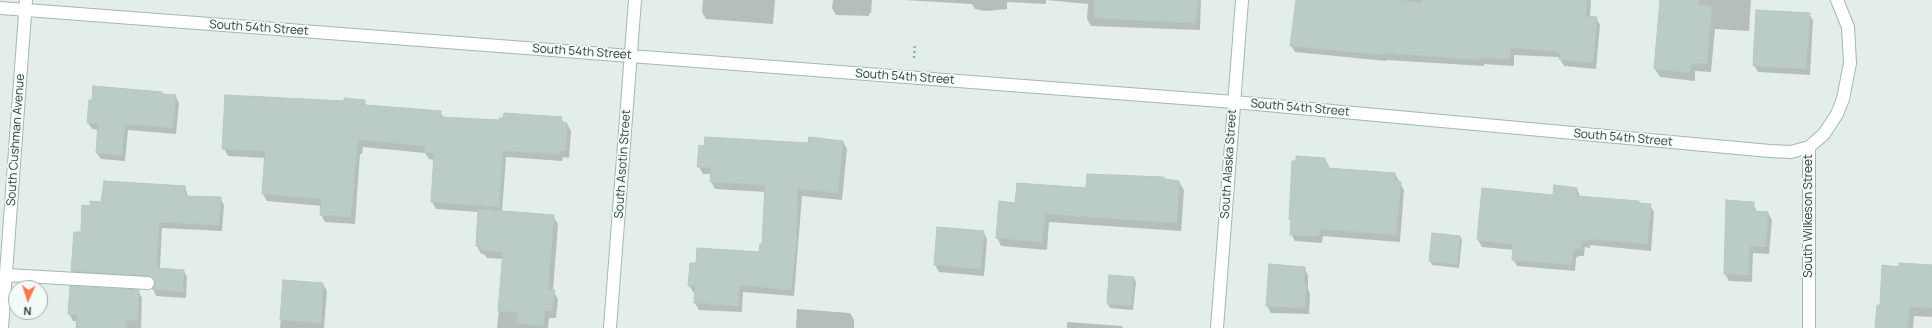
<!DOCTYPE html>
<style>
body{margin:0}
#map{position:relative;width:1932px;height:328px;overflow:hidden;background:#e3eee9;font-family:Manrope,sans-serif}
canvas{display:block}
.north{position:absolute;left:8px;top:280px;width:40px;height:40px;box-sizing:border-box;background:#f4faf7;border:1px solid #a0b0aa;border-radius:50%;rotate:183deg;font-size:11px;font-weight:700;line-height:16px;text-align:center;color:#214137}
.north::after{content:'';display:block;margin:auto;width:14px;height:18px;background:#fd7752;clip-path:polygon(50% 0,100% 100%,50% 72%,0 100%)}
</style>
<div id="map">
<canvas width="1932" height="328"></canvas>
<div class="north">N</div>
</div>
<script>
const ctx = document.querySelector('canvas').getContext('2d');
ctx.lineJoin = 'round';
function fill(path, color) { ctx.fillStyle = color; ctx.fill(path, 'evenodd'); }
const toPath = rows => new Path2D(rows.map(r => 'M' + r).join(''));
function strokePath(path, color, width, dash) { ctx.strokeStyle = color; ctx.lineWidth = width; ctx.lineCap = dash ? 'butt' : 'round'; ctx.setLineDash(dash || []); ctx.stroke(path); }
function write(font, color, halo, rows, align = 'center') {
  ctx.font = font + ' Manrope,sans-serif'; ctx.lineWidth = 3.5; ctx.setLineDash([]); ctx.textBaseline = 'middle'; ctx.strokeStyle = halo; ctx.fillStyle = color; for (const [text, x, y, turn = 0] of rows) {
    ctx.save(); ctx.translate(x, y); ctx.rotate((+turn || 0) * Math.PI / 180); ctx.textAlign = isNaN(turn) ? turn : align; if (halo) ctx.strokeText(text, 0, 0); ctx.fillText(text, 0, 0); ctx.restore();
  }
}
const shadow = toPath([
 [703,0,775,0,773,24,706,19,702,12],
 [833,0,872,0,871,13,869,13,869,16,836,15,832,8],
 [904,0,1201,0,1200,30,1091,26,1087,19,1088,4,1046,0,1046,4,1007,2,1007,9,986,11,975,9,972,4],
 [1297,0,1591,0,1590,17,1596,18,1600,25,1596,69,1564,66,1559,57,1514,55,1514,66,1484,64,1484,66,1387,60,1386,61,1295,52,1291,45],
 [1661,0,1751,0,1749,31,1715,29,1711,72,1695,71,1695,81,1660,77,1655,69],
 [1809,14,1813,20,1810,75,1758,72,1754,65],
 [161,93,162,95,175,96,179,103,176,134,128,130,125,161,101,159,97,153,99,130,92,129,88,123],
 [364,101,367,106,440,112,444,118,500,121,561,118,564,123,567,124,571,131,569,158,563,157,562,161,506,157,502,212,553,216,558,224,553,291,558,299,556,318,549,318,548,328,497,328,504,259,487,258,484,254,481,254,477,246,479,212,436,209,432,202,435,160,429,159,425,153,363,147,362,154,360,154,355,224,325,222,321,215,322,206,267,201,263,194,266,158,228,156,224,148,345,102],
 [843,142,847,149,842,200,802,196,794,296,743,292,742,312,699,310,695,303,696,293,693,292,689,285,697,264,760,254,763,245,766,192,715,189,711,182,712,174,703,174,699,167,809,145],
 [1325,159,1330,169,1395,174,1404,190,1400,242,1323,236,1322,243,1295,241,1291,234,1292,223,1290,219],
 [1163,178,1165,181,1179,182,1184,190,1181,231,1049,222,1047,250,1001,246,997,237,1087,189],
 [185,187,188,197,220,198,224,205,222,231,162,228,160,269,184,271,187,277,186,298,156,296,153,289,156,284,153,282,76,277,72,271,82,233,91,207],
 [1577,188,1580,197,1639,202,1640,204,1650,205,1654,212,1651,251,1590,245,1590,248,1585,247,1584,256,1579,256,1576,258,1575,271,1517,266,1513,259,1514,250,1482,247,1478,240,1554,196],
 [1753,203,1757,213,1768,213,1772,220,1769,254,1753,253,1752,282,1729,281,1725,274],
 [983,232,987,239,984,276,939,272,935,265],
 [1460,236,1462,240,1459,268,1432,265,1430,261],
 [1269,265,1304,268,1308,275,1308,289,1310,294,1309,314,1271,313,1267,306],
 [1932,266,1932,317,1914,316,1913,328,1876,328,1880,306,1900,268],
 [1134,278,1136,282,1133,310,1110,308,1108,304],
 [284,281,323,284,327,291,324,328,280,328],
 [138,291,142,298,141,328,76,328,76,321,73,321,69,314],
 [797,309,850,313,854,320,854,328,796,328],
 [1067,322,1122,326,1123,328,1067,328]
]);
const building = toPath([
 [1094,0,1198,0,1196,23,1094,18,1094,0],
 [1296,0,1400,0,1422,3,1422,0,1587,0,1586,16,1597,17,1593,63,1559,59,1560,53,1555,52,1555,51,1511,48,1510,59,1481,58,1481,60,1383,53,1383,55,1290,46,1296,0],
 [1660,0,1699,0,1699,5,1712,6,1707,64,1691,63,1690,73,1654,69,1660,0],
 [1756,10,1810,13,1806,69,1753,66,1756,10],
 [93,86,162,92,161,94,176,95,173,128,125,124,122,155,96,153,98,124,87,123,89,100,92,100,93,86],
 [225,95,344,101,344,98,365,100,365,105,441,111,440,117,499,120,499,118,503,118,504,113,562,117,561,122,567,123,566,151,559,150,559,154,503,151,499,207,431,202,434,153,424,152,425,146,359,140,358,147,357,147,351,217,320,215,321,199,262,194,265,151,222,149,225,95],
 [705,137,808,143,809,137,843,141,838,193,798,189,796,245,791,290,740,285,738,306,694,303,695,286,688,286,690,263,696,263,697,248,759,252,760,244,762,244,765,185,710,182,711,168,697,167,699,145,704,146,705,137],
 [1296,156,1325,158,1325,164,1328,164,1328,168,1395,173,1395,181,1401,182,1396,235,1319,229,1319,236,1290,235,1291,220,1289,220,1292,161,1296,161,1296,156],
 [1087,174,1164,177,1164,179,1179,181,1177,223,1045,214,1042,242,996,238,999,201,1015,203,1017,183,1086,188,1087,174],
 [104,181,185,186,185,196,221,197,219,225,159,222,157,268,184,270,183,292,152,289,155,284,155,280,149,276,71,271,74,232,81,232,82,205,90,206,90,201,101,202,104,181],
 [1554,185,1577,188,1577,196,1639,201,1639,203,1651,204,1647,244,1587,239,1587,242,1581,241,1581,249,1575,249,1573,251,1572,265,1512,260,1513,244,1477,240,1482,188,1553,195,1554,185],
 [1726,200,1752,202,1754,202,1753,211,1768,212,1766,247,1750,246,1748,275,1724,274,1726,200],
 [478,209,554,215,548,290,555,290,552,311,545,311,543,326,517,323,518,313,498,311,503,252,481,250,481,246,476,246,478,209],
 [937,227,984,231,981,269,934,265,937,227],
 [1432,233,1460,236,1457,265,1429,261,1432,233],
 [1899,263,1932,265,1932,308,1909,307,1908,328,1875,328,1877,305,1880,305,1882,265,1899,267,1899,263],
 [1269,264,1305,267,1304,286,1307,286,1305,308,1266,306,1269,264],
 [1109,275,1134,277,1131,306,1107,304,1109,275],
 [283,280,323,283,321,323,280,320,283,280],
 [70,286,139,290,137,321,126,320,126,328,76,328,77,315,68,314,70,286]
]);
const path = toPath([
 [914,58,915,43]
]);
const minor = toPath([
 [0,8,1234,102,1770,151,1791,152,1809,147],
 [6,275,148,283],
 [2,328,26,0],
 [610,328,635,0],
 [1217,328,1242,0],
 [1809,328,1809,147,1824,134,1837,114,1843,99,1850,63,1848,27,1837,0]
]);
const streetNames = [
 ["South 54th Street",259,28,4],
 ["South 54th Street",582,52,4],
 ["South 54th Street",905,77,4],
 ["South 54th Street",1300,108,5],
 ["South 54th Street",1623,138,5],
 ["South Cushman Avenue",16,140,-86],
 ["South Asotin Street",623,164,-86],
 ["South Alaska Street",1229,164,-86],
 ["South Wilkeson Street",1809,216,-90]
];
fill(shadow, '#0003');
fill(building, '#bbccc4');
strokePath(building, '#b5c8bf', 1);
strokePath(minor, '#a5b7b0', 14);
strokePath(path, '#81b4a2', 2.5, [2, 3]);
strokePath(minor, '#fff', 12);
write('12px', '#214137', '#f4faf7', streetNames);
</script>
